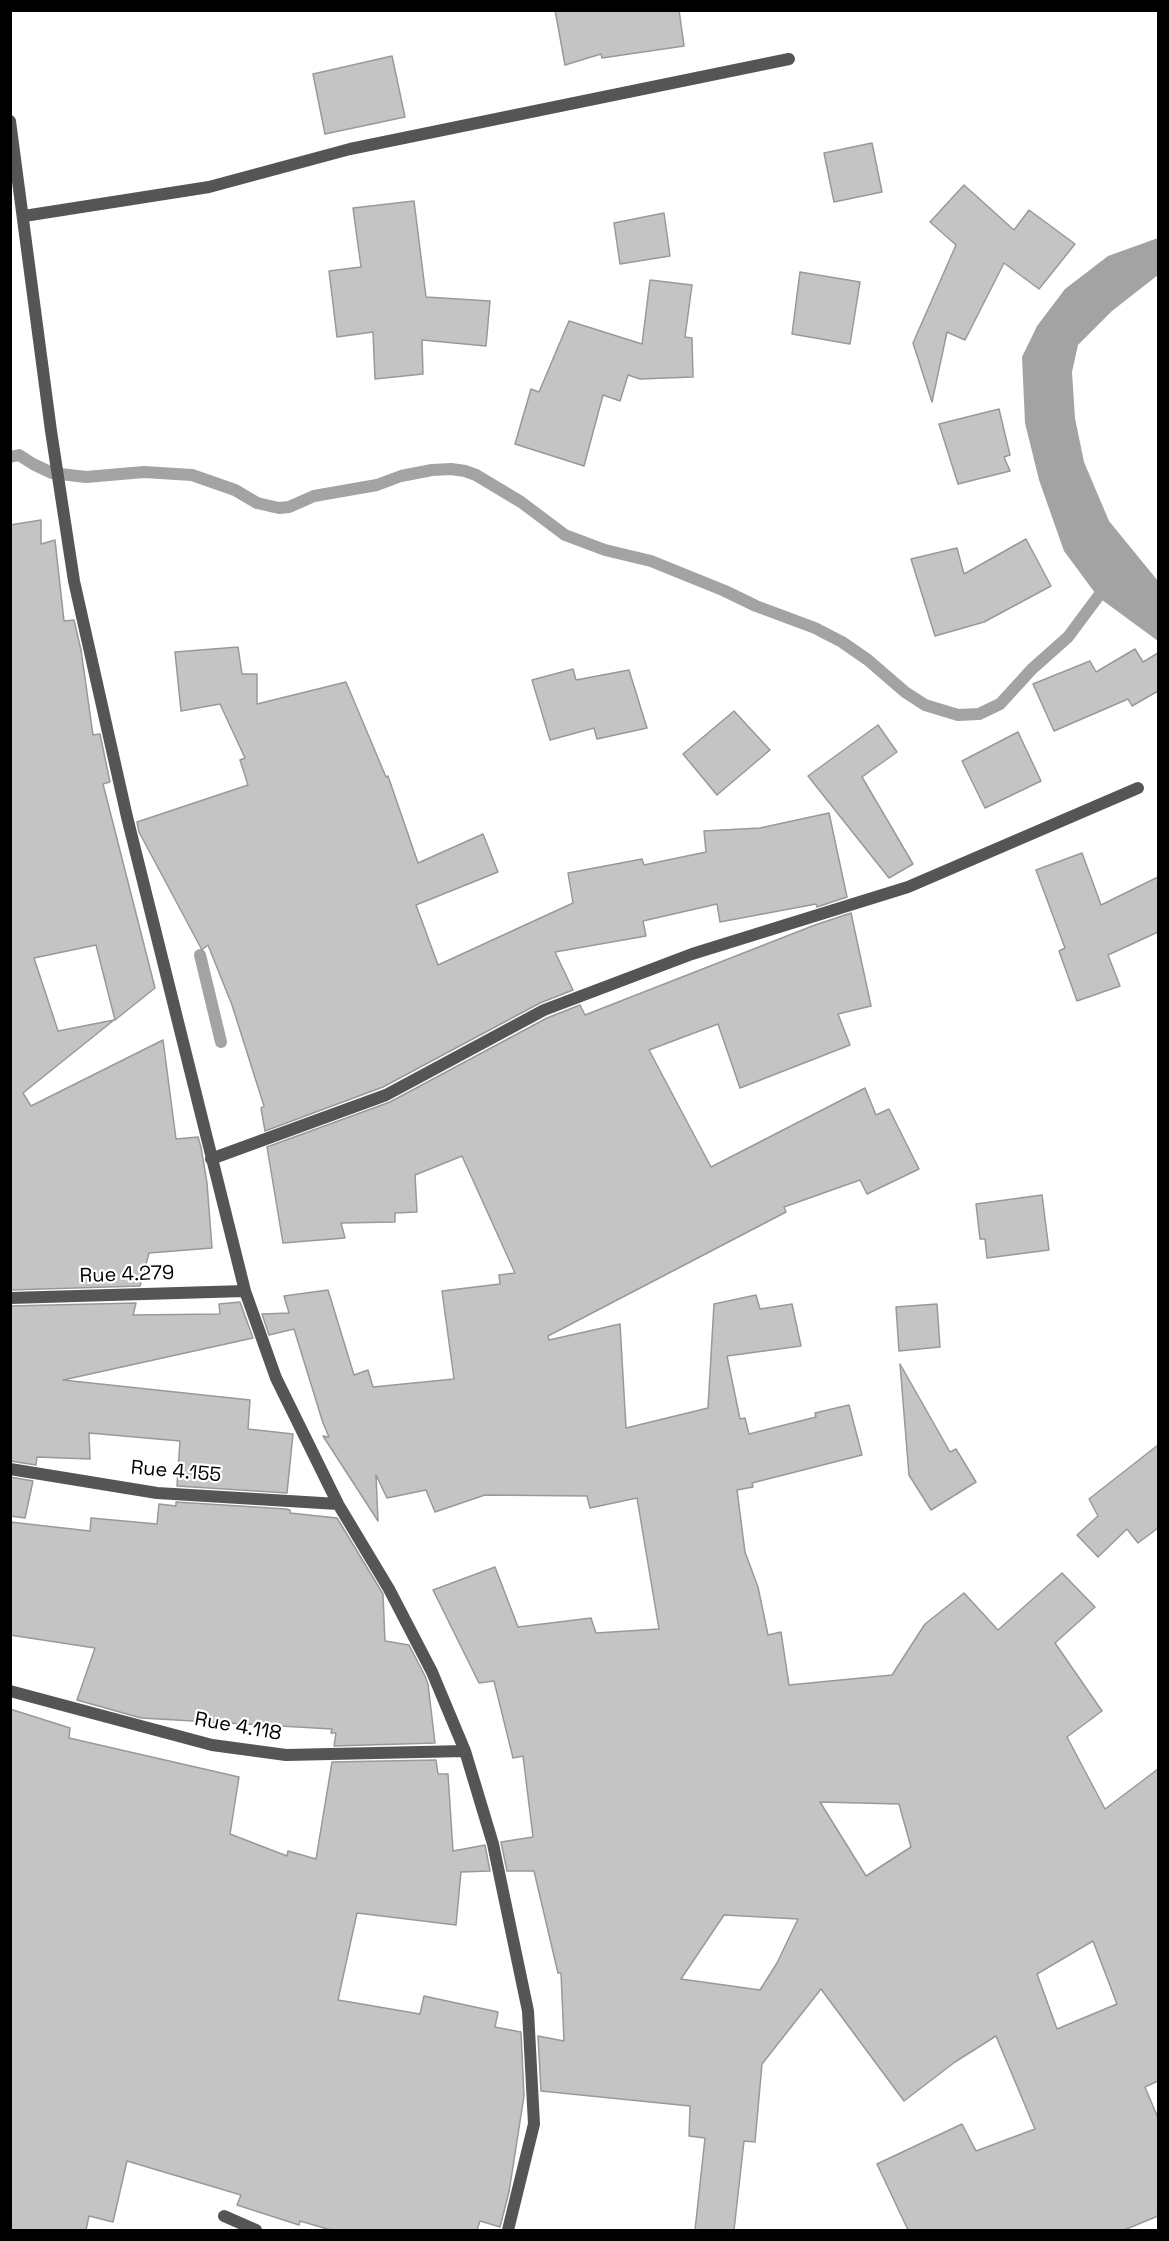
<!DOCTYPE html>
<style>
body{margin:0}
#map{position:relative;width:1169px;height:2241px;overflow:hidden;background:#fff;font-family:"Space Grotesk",sans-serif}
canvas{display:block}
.frame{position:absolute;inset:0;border:12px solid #000;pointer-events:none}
</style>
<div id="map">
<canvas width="1169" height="2241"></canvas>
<div class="frame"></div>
</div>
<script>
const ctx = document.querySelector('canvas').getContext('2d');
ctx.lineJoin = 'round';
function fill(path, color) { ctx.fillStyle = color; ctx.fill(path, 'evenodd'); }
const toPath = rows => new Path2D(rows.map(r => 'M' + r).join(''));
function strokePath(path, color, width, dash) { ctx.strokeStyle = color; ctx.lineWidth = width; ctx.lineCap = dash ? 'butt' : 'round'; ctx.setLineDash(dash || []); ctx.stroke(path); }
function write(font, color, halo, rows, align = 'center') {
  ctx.font = font + ' "Space Grotesk",sans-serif'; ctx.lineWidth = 4.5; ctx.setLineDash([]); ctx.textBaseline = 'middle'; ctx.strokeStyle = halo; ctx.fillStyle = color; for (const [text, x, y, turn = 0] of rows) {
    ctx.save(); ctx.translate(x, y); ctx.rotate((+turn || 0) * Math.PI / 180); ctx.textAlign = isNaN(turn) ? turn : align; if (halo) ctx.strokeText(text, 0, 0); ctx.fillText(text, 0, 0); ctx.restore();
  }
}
const water = toPath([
 [1158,238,1158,275,1112,311,1078,345,1072,372,1075,418,1084,462,1109,521,1158,581,1158,641,1098,597,1064,551,1039,480,1025,423,1022,357,1037,326,1065,289,1108,256]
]);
const stream = toPath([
 [10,457,19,455,33,464,52,473,86,477,144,472,192,475,235,490,257,503,279,508,289,507,314,496,377,485,401,476,432,470,451,469,465,471,476,475,521,502,565,535,605,550,651,561,725,591,756,606,815,628,842,642,868,660,905,692,925,705,958,715,979,714,1000,704,1032,669,1068,637,1106,586],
 [200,955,221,1042]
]);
const building = toPath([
 [555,10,679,10,684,46,602,58,601,54,565,65,555,10],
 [392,56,405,117,325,134,313,74,392,56],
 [872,143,882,192,834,202,824,153,872,143],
 [964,185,1014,230,1029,210,1075,244,1039,289,1004,263,965,340,947,332,932,402,913,343,956,245,930,222,964,185],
 [414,201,426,297,490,301,486,346,422,340,423,374,375,379,373,332,337,337,329,271,361,267,353,208,414,201],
 [664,213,670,256,620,264,614,223,664,213],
 [800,272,860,282,850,344,792,334,800,272],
 [650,280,692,285,685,337,692,338,693,377,640,379,628,375,620,401,603,395,584,466,515,444,531,389,539,392,569,321,642,344,650,280],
 [999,409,1010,455,1004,457,1010,471,958,484,939,424,999,409],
 [41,520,41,544,55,540,64,621,74,620,81,650,93,735,100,734,110,782,103,784,155,988,115,1020,96,945,34,958,58,1031,114,1020,23,1093,31,1106,163,1040,176,1139,198,1137,201,1147,207,1183,212,1248,149,1253,140,1286,10,1290,10,525,41,520],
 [1026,539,1051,586,984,622,935,636,911,559,957,548,964,574,1026,539],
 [238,647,242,674,257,674,257,704,346,682,386,777,388,776,418,863,483,834,498,872,416,905,438,965,573,903,568,873,642,859,644,865,706,852,704,831,760,828,829,813,847,897,817,907,816,904,720,922,717,904,643,921,646,936,555,952,573,990,540,1003,383,1087,265,1131,261,1108,264,1106,232,1005,208,945,202,950,139,832,137,822,248,785,240,760,245,758,220,704,181,711,175,652,238,647],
 [1135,649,1143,662,1158,653,1158,691,1132,706,1128,699,1054,731,1033,684,1090,661,1096,672,1135,649],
 [573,669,576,680,629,670,647,728,597,739,594,728,550,740,532,680,573,669],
 [734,711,770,750,717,795,683,754,734,711],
 [878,725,897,752,862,777,913,864,889,878,808,776,878,725],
 [1018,732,1041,781,985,808,962,761,1018,732],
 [1082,853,1101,905,1158,877,1158,932,1108,955,1120,986,1077,1001,1059,951,1065,948,1036,870,1082,853],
 [851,913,871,1006,838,1014,850,1045,740,1088,718,1024,649,1050,711,1167,865,1088,876,1115,889,1109,919,1169,867,1194,860,1180,784,1207,786,1212,548,1336,549,1340,620,1324,626,1428,708,1408,714,1304,756,1295,760,1309,792,1304,801,1346,727,1356,740,1419,745,1418,749,1434,816,1417,815,1413,849,1405,862,1455,752,1483,753,1487,737,1490,745,1552,758,1587,768,1635,781,1632,789,1685,892,1675,925,1624,964,1593,998,1630,1062,1573,1095,1607,1055,1643,1102,1711,1067,1737,1105,1809,1158,1769,1158,2081,1145,2087,1158,2118,1158,2216,1124,2230,908,2230,877,2164,962,2124,976,2151,1035,2129,996,2036,955,2062,904,2101,821,1989,762,2064,755,2142,744,2141,734,2230,695,2230,705,2138,689,2136,690,2106,541,2091,538,2036,564,2041,561,1973,558,1973,534,1871,507,1871,501,1842,533,1837,523,1756,513,1758,494,1681,479,1683,433,1590,495,1567,518,1627,591,1618,596,1633,659,1629,637,1498,590,1508,587,1496,485,1495,435,1512,426,1490,387,1498,376,1475,378,1521,323,1436,329,1437,323,1423,294,1329,269,1335,262,1314,289,1313,284,1296,328,1290,354,1375,368,1370,373,1387,454,1379,442,1291,500,1284,499,1275,515,1273,462,1156,415,1175,417,1212,395,1213,395,1222,341,1223,345,1238,283,1243,267,1147,390,1102,547,1018,580,1005,585,1015,815,925,851,913],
 [820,1802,899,1804,911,1847,866,1876,820,1802],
 [724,1915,798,1919,777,1963,760,1990,681,1979,724,1915],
 [1093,1941,1117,2004,1057,2029,1037,1974,1093,1941],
 [1042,1195,1049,1250,987,1258,985,1239,980,1239,976,1204,1042,1195],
 [240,1302,253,1338,63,1380,250,1400,248,1429,293,1434,287,1493,177,1486,180,1441,89,1433,90,1459,37,1457,36,1465,10,1461,10,1306,136,1303,133,1315,220,1314,219,1304,240,1302],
 [937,1304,940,1347,899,1351,896,1307,937,1304],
 [900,1364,950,1452,956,1449,976,1482,931,1510,909,1475,900,1364],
 [1158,1445,1158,1528,1138,1543,1127,1529,1098,1557,1077,1535,1098,1516,1089,1499,1158,1445],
 [10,1477,33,1481,25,1518,10,1516,10,1477],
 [176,1502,286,1509,290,1510,290,1513,337,1518,383,1594,385,1641,409,1645,425,1676,428,1684,435,1743,334,1746,336,1733,331,1733,332,1729,141,1718,77,1700,95,1648,10,1635,10,1522,90,1531,91,1518,157,1524,159,1504,176,1506,176,1502],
 [10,1709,70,1728,69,1738,239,1777,230,1834,287,1856,288,1851,316,1859,332,1762,436,1760,438,1774,448,1774,453,1851,485,1845,490,1871,461,1872,456,1925,357,1913,338,2000,420,2014,424,1996,498,2012,495,2027,521,2032,524,2096,509,2192,500,2227,480,2221,477,2230,331,2230,300,2221,299,2225,237,2205,241,2195,127,2161,113,2222,89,2216,86,2230,10,2230,10,1709]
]);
const minor = toPath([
 [10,121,51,431,74,581,127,817,245,1291,276,1378,338,1504,389,1589,432,1672,465,1751,493,1844,528,2011,534,2124,508,2230],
 [24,216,209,187,350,149,789,59],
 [211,1159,386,1095,544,1010,692,954,908,887,1138,788],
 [10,1298,245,1291],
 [10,1469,157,1493,338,1504],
 [10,1691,212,1745,286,1755,465,1751],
 [224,2216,256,2230]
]);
const streetNames = [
 ["Rue 4.279",127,1275,-2],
 ["Rue 4.155",176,1472,5],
 ["Rue 4.118",238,1727,10]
];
fill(water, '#a3a3a3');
strokePath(stream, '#a3a3a3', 12);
fill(building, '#c4c4c4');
strokePath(building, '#999', 1.5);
strokePath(minor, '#555', 12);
write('20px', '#000', '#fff', streetNames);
</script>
